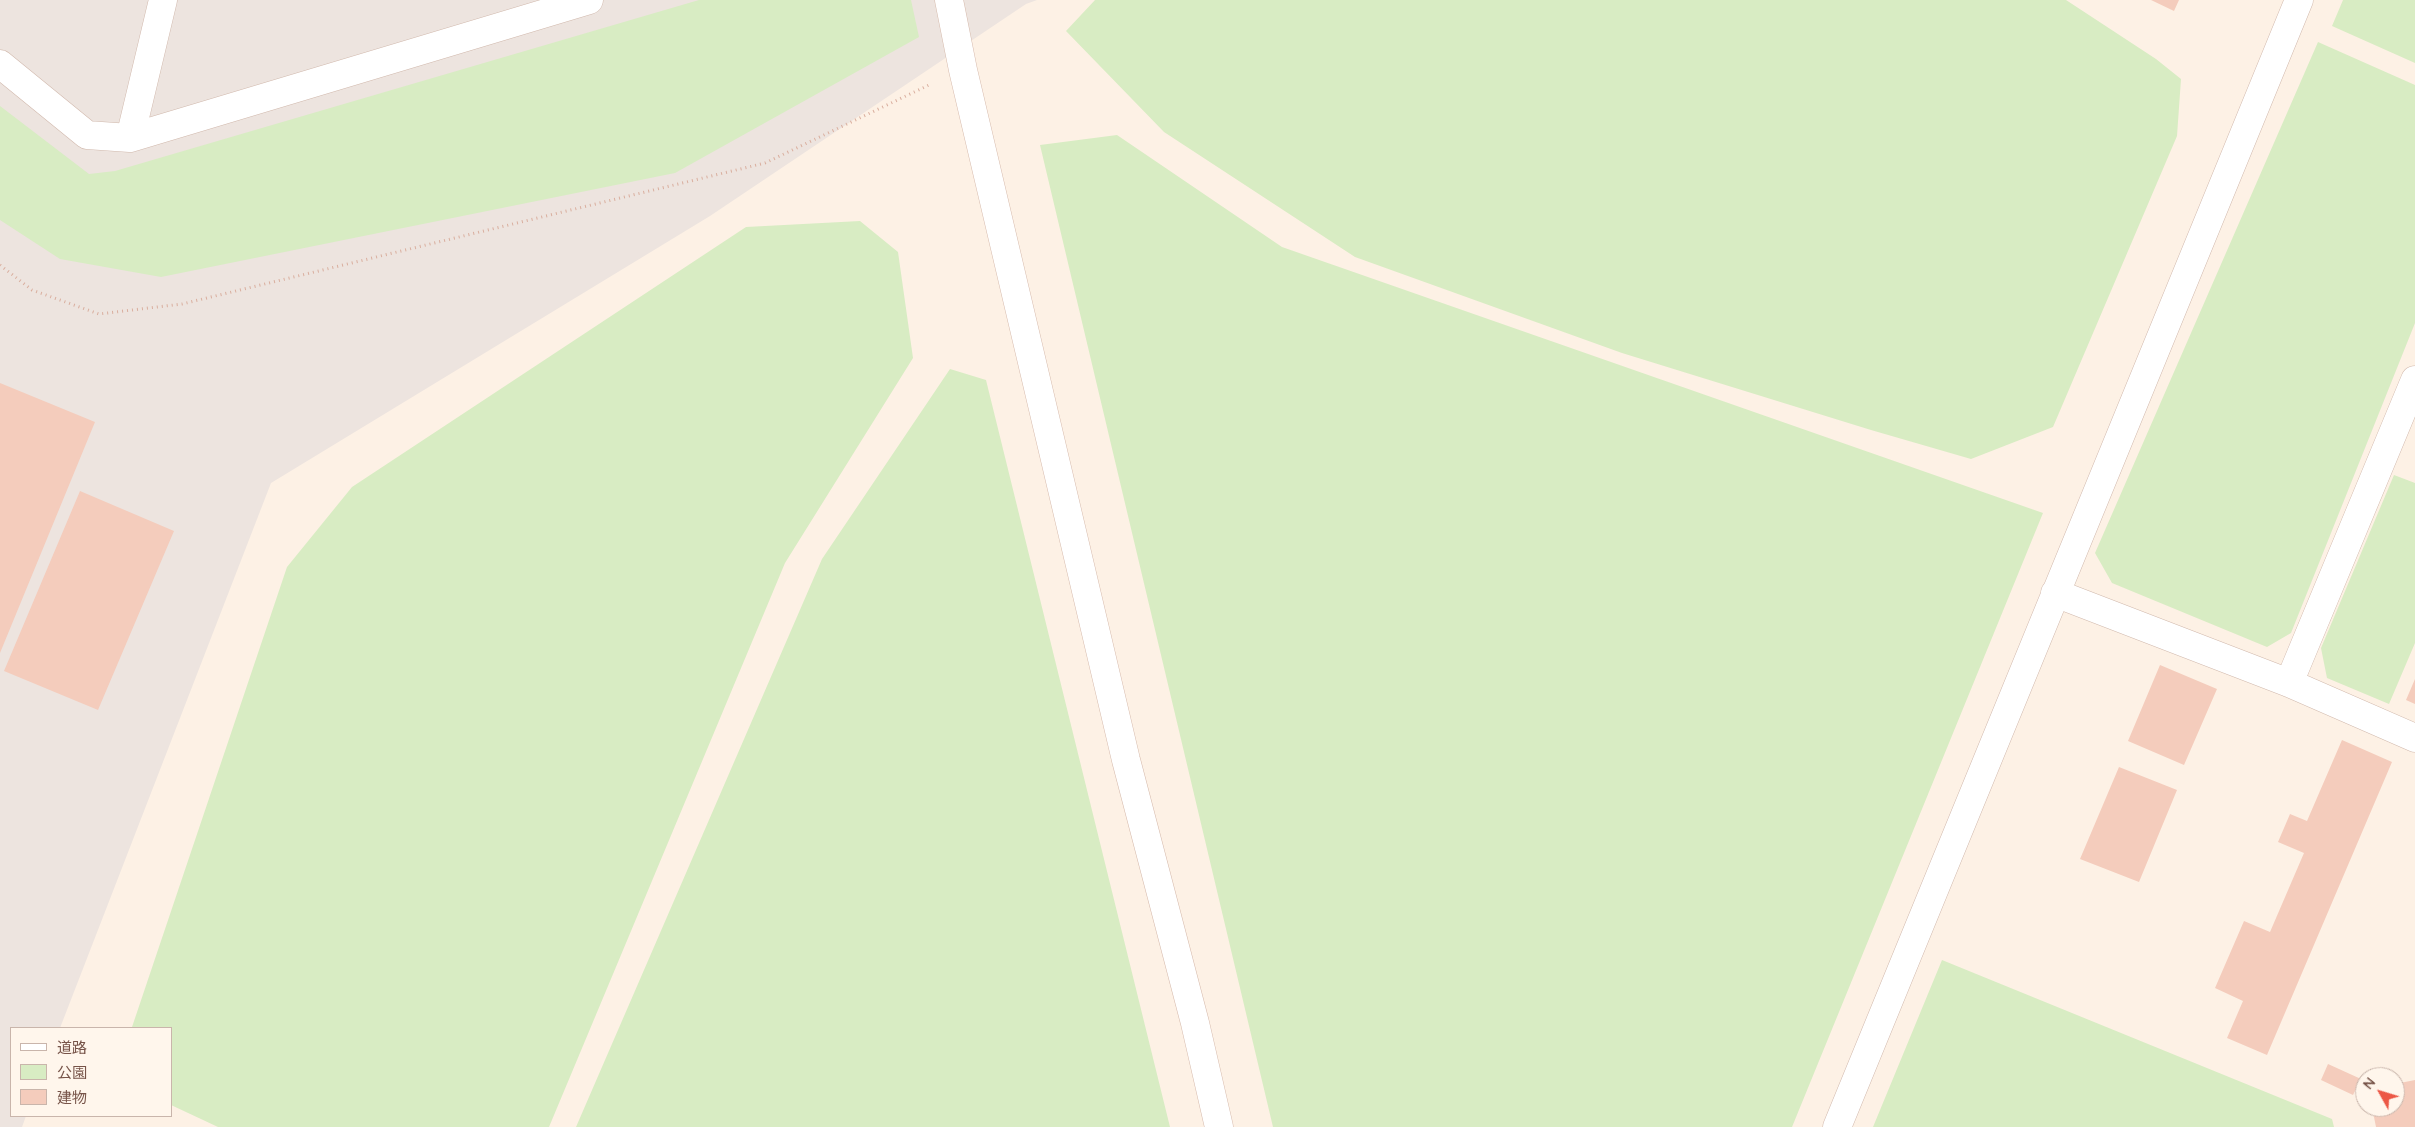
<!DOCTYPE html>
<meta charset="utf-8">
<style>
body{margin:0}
#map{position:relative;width:2415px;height:1127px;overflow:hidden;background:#fdf1e5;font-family:Quicksand,"Noto Sans JP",sans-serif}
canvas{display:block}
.legend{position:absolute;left:10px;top:1027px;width:162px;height:90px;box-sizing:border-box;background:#fff6ec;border:1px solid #c9b5ab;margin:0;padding:6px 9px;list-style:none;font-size:15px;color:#775449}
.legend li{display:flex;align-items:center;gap:10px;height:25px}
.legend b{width:25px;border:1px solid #c9b5ab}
.north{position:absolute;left:2355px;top:1067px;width:50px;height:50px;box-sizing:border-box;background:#fff6ec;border:1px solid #c9b5ab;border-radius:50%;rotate:309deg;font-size:14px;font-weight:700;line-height:20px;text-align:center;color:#775449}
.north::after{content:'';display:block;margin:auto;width:18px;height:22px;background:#ec5846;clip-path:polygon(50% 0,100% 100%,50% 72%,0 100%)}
</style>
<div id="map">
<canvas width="2415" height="1127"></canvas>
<ul class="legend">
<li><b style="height:6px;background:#fff"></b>道路</li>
<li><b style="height:14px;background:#d8ecc3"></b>公園</li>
<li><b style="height:14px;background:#f4ccbc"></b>建物</li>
</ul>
<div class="north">N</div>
</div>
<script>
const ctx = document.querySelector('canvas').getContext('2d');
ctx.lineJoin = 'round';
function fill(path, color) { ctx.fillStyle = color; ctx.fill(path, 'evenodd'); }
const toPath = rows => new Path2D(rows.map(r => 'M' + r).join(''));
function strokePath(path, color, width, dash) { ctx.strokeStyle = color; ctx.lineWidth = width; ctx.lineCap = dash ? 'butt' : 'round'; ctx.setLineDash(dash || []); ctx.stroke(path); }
const industrial = toPath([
 [0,0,1037,0,1026,4,710,216,271,483,60,1028,11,1028,11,1116,26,1116,22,1127,0,1127]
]);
const green = toPath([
 [699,0,911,0,919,37,675,173,161,277,60,259,0,220,0,106,89,174,115,171],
 [1095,0,2066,0,2156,59,2181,79,2177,136,2053,427,1971,459,1871,430,1622,353,1355,257,1164,132,1066,31],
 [2343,0,2415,0,2415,63,2332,26],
 [2318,42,2415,85,2415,323,2291,633,2267,647,2112,583,2095,553],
 [1117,135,1282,247,2043,513,1792,1127,1273,1127,1040,145],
 [860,221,898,252,913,358,785,563,549,1127,218,1127,171,1105,171,1028,132,1027,287,567,352,487,746,227],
 [950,369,986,380,1170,1127,576,1127,822,559],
 [2394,475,2415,483,2415,643,2389,704,2327,678,2321,648],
 [1942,960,2332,1119,2334,1127,1873,1127]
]);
const building = toPath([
 [2151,0,2179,0,2174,11],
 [0,383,95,422,0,653],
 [80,491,174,531,98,710,4,671],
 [2160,665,2217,689,2184,765,2128,741],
 [2415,679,2415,704,2406,700],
 [2342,740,2392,762,2267,1055,2227,1038,2243,1001,2215,988,2244,921,2270,932,2304,853,2278,842,2290,814,2307,821],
 [2119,767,2177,790,2139,882,2080,859],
 [2328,1064,2361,1079,2353,1095,2321,1080],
 [2415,1080,2415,1127,2376,1127,2372,1107,2395,1107,2395,1084]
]);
const path = toPath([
 [0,265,32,290,99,314,182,304,765,163,929,85]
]);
const street = toPath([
 [0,64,87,135,130,138,589,0],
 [130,138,163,0],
 [2055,593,2289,683,2415,738],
 [2289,683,2415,380],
 [1837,1127,2299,0]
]);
const secondary = toPath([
 [949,0,963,70,1126,760,1195,1023,1219,1127]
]);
fill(industrial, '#ede4df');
fill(green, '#d8ecc3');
fill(building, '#f4ccbc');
strokePath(street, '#d1b9ad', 29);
strokePath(secondary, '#d5b9ab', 29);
strokePath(path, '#d9ae9e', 3, [1, 4]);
strokePath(street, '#fff', 28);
strokePath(secondary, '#fff', 28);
</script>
